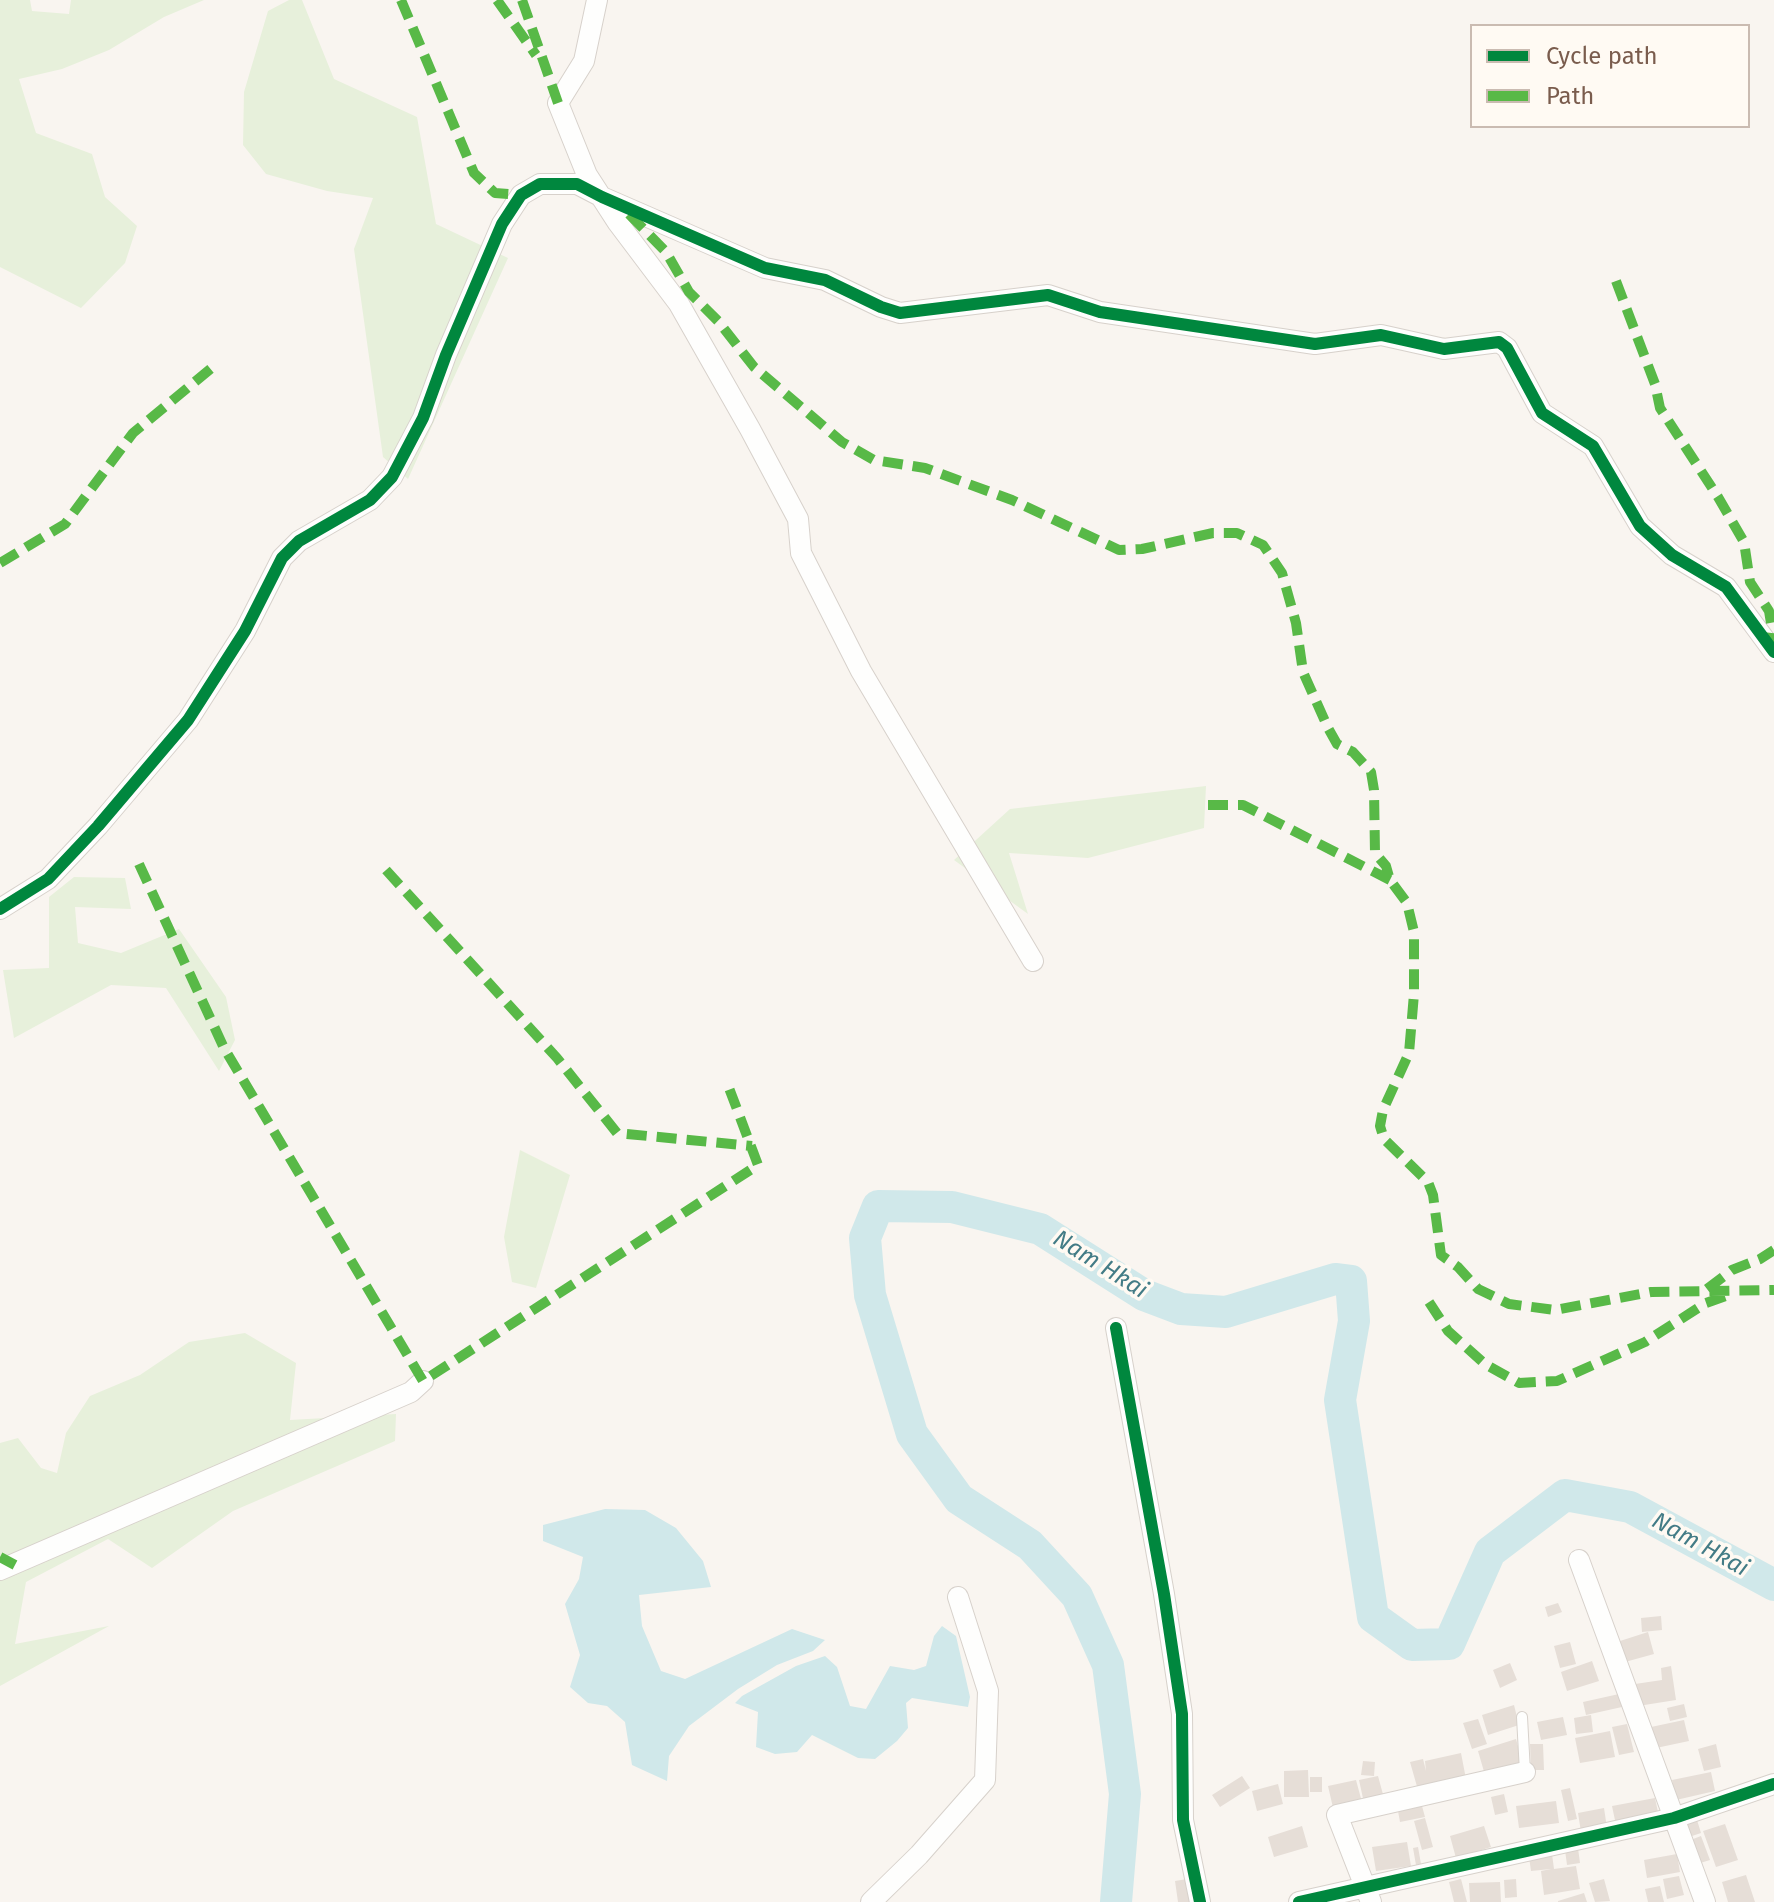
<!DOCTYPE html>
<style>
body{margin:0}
#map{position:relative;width:1774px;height:1902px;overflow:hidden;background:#f9f5f0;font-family:"Fira Sans",sans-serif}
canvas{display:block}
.legend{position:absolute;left:1470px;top:24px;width:280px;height:104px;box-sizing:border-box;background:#fffaf3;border:2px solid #cabbb1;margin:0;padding:10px 14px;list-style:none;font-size:24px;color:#7a5c4d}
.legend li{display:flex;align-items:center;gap:16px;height:40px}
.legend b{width:40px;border:2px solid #cabbb1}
</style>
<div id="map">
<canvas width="1774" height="1902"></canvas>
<ul class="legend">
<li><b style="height:10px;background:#00873e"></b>Cycle path</li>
<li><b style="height:10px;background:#58b947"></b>Path</li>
</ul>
</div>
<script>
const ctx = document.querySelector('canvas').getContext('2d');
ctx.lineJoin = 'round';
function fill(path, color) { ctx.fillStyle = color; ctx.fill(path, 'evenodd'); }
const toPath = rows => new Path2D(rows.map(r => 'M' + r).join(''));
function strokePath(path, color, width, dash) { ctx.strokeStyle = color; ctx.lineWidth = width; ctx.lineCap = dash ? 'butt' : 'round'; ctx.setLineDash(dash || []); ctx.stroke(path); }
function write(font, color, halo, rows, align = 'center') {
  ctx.font = font + ' "Fira Sans",sans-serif'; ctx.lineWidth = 7; ctx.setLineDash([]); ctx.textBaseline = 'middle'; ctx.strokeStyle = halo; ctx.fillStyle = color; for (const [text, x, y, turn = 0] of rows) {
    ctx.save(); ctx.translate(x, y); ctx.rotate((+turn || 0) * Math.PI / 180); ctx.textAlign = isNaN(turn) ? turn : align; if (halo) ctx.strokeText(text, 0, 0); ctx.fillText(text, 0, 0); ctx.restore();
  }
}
const green = toPath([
 [0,0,30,0,32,11,69,14,71,0,204,0,164,17,109,50,62,69,19,79,36,133,92,154,105,197,137,226,125,263,81,308,0,267],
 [289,0,302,0,334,79,417,117,436,224,508,258,408,479,383,457,354,249,373,198,327,191,266,174,243,145,244,92,268,11],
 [1206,786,1204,828,1088,858,1009,853,1028,914,954,860,1010,809],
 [74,877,125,878,131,909,75,907,78,943,121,953,179,929,226,997,235,1040,219,1071,166,988,111,985,14,1038,3,970,49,968,49,897],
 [520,1150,570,1175,536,1288,512,1282,504,1237],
 [245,1333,296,1363,290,1420,396,1414,395,1441,233,1511,152,1568,108,1539,26,1582,15,1644,109,1626,0,1686,0,1443,18,1438,41,1468,57,1473,66,1433,90,1396,140,1375,189,1342]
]);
const water = toPath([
 [605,1509,645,1510,676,1528,703,1561,711,1587,639,1595,642,1626,661,1671,685,1679,792,1629,825,1640,813,1651,777,1665,738,1689,689,1726,669,1756,667,1781,632,1765,625,1722,607,1706,588,1703,570,1687,580,1655,565,1604,579,1579,583,1557,543,1541,543,1525],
 [942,1626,956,1636,970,1697,968,1707,912,1698,906,1703,908,1728,897,1741,875,1759,858,1758,812,1735,797,1752,775,1754,756,1747,758,1712,735,1703,742,1696,796,1666,825,1656,837,1667,850,1706,866,1709,890,1666,914,1670,926,1666,934,1636]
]);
const river = toPath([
 [1116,1902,1125,1794,1108,1665,1077,1596,1030,1545,959,1499,912,1434,870,1295,865,1238,878,1206,952,1207,1040,1229,1144,1295,1181,1309,1226,1312,1335,1279,1351,1281,1354,1321,1340,1400,1373,1617,1412,1645,1449,1644,1490,1552,1565,1495,1630,1507,1774,1585]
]);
const building = toPath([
 [1558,1603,1562,1612,1548,1617,1545,1607],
 [1661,1616,1662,1630,1642,1632,1641,1618],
 [1648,1632,1654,1654,1625,1662,1620,1641],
 [1570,1642,1576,1664,1560,1668,1554,1646],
 [1592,1661,1599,1681,1567,1691,1561,1672],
 [1510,1663,1517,1680,1500,1688,1493,1670],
 [1671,1666,1676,1700,1638,1706,1635,1684,1662,1680,1661,1668],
 [1619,1694,1622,1707,1586,1715,1583,1702],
 [1684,1704,1687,1717,1670,1721,1667,1708],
 [1514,1705,1519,1725,1488,1735,1482,1715],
 [1591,1715,1593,1732,1576,1734,1574,1718],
 [1563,1717,1567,1735,1541,1740,1537,1722],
 [1478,1719,1487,1744,1472,1749,1463,1723],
 [1684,1720,1689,1741,1656,1748,1651,1727],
 [1627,1724,1634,1752,1619,1755,1612,1727],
 [1610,1731,1615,1757,1580,1763,1575,1738],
 [1516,1739,1523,1764,1485,1775,1478,1751],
 [1530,1744,1543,1744,1544,1770,1531,1770],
 [1716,1744,1721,1767,1704,1771,1698,1749],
 [1461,1753,1466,1779,1418,1790,1410,1762,1423,1759,1426,1771,1425,1761],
 [1363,1761,1375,1762,1374,1776,1361,1775],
 [1308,1770,1309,1797,1284,1797,1284,1771],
 [1711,1772,1715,1791,1676,1800,1672,1780],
 [1242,1776,1250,1788,1220,1807,1212,1795],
 [1378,1776,1384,1798,1364,1803,1359,1780],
 [1310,1777,1322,1777,1322,1792,1310,1792],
 [1356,1780,1363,1806,1334,1812,1328,1786],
 [1278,1784,1283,1804,1257,1811,1252,1791],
 [1570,1788,1577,1819,1568,1821,1561,1790],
 [1504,1794,1508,1812,1495,1815,1491,1797],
 [1655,1798,1659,1817,1616,1825,1612,1806],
 [1556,1801,1559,1823,1519,1828,1516,1806],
 [1422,1806,1425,1817,1400,1822,1398,1811],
 [1604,1808,1607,1828,1581,1832,1578,1813],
 [1425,1818,1433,1847,1422,1850,1414,1821],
 [1697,1820,1701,1833,1686,1838,1681,1825],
 [1725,1824,1738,1860,1716,1867,1703,1831],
 [1302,1826,1308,1847,1274,1857,1268,1837],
 [1484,1826,1491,1847,1456,1858,1450,1836],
 [1701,1836,1710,1860,1697,1864,1688,1841],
 [1407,1842,1411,1866,1376,1871,1372,1847],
 [1418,1847,1421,1864,1416,1865,1413,1848],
 [1578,1848,1580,1863,1567,1865,1565,1850],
 [1552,1854,1554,1869,1576,1866,1580,1889,1544,1895,1541,1871,1551,1869,1531,1871,1529,1857],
 [1677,1854,1680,1872,1647,1878,1644,1860],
 [1746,1875,1755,1902,1728,1902,1722,1882],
 [1679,1876,1684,1895,1667,1899,1663,1879],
 [1193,1878,1197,1902,1178,1902,1175,1881],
 [1461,1879,1467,1902,1454,1902,1449,1882],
 [1516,1879,1517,1897,1505,1898,1504,1880],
 [1604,1879,1610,1901,1595,1902,1589,1883],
 [1500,1882,1501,1902,1470,1902,1469,1883],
 [1660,1886,1664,1902,1648,1902,1645,1889],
 [1584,1893,1587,1902,1558,1902,1558,1901]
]);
const service = toPath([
 [1522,1717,1525,1772]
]);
const minor = toPath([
 [597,0,584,61,558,103,587,175,618,223,679,304,750,429,798,519,801,553,861,671,1033,961],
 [0,909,48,879,98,826,188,720,245,631,282,558,299,541,370,500,392,477,423,418,446,355,502,224,521,195,540,184,577,184,602,197,765,268,825,280,881,307,900,313,1048,295,1100,312,1315,344,1381,335,1444,349,1499,342,1507,348,1542,413,1593,446,1640,526,1672,555,1726,587,1774,652],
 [1116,1328,1164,1594,1182,1714,1183,1820,1200,1902],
 [1579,1560,1705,1902],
 [0,1570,411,1392,423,1381],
 [871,1902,919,1855,985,1780,988,1691,958,1597],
 [1299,1902,1674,1818,1774,1784],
 [1371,1902,1337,1815,1525,1772]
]);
const quiet = toPath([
 [401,0,474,173,495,193,521,195],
 [497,0,536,55],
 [522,0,558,103],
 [629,214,666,252,689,292,718,321,754,367,842,442,874,460,925,468,1012,500,1119,550,1142,549,1213,533,1237,533,1263,545,1282,573,1296,623,1303,672,1328,728,1337,744,1353,752,1371,772,1374,790,1375,853,1386,866,1390,880,1407,903,1414,932,1414,994,1409,1053,1383,1110,1380,1126,1384,1139,1428,1182,1433,1195,1441,1255,1458,1267,1478,1289,1509,1304,1555,1310,1651,1292,1774,1290],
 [1616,281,1655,384,1660,408,1718,497,1744,542,1750,582,1769,611,1771,623,1769,645],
 [0,563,65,524,133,433,214,366],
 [1208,805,1243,805,1390,880],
 [139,864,224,1048,423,1381,758,1165,726,1080],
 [386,870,557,1058,617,1133,752,1146],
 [1707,1289,1732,1270,1760,1259,1774,1250],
 [1429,1302,1448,1331,1485,1364,1519,1383,1557,1381,1645,1342,1706,1303,1734,1293],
 [0,1557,15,1565]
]);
const cycleway = toPath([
 [0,909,48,879,98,826,188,720,245,631,282,558,299,541,370,500,392,477,423,418,446,355,502,224,521,195,540,184,577,184,602,197,765,268,825,280,881,307,900,313,1048,295,1100,312,1315,344,1381,335,1444,349,1499,342,1507,348,1542,413,1593,446,1640,526,1672,555,1726,587,1774,652],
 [1116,1328,1164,1594,1182,1714,1183,1820,1200,1902],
 [1299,1902,1674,1818,1774,1784]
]);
const waterNames = [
 ["Nam Hkai",1100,1265,32],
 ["Nam Hkai",1700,1545,29]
];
fill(green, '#e7f0db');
fill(water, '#d0e8ea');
strokePath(river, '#d0e8ea', 32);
fill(building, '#e6ded7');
strokePath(service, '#d7d1cb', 12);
strokePath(minor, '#d7d1cb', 22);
strokePath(service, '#fefefd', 10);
strokePath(minor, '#fefefd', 20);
strokePath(quiet, '#58b947', 10, [20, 10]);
strokePath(cycleway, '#00873e', 12);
write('italic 24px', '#437c86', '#fffaf3', waterNames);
</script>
